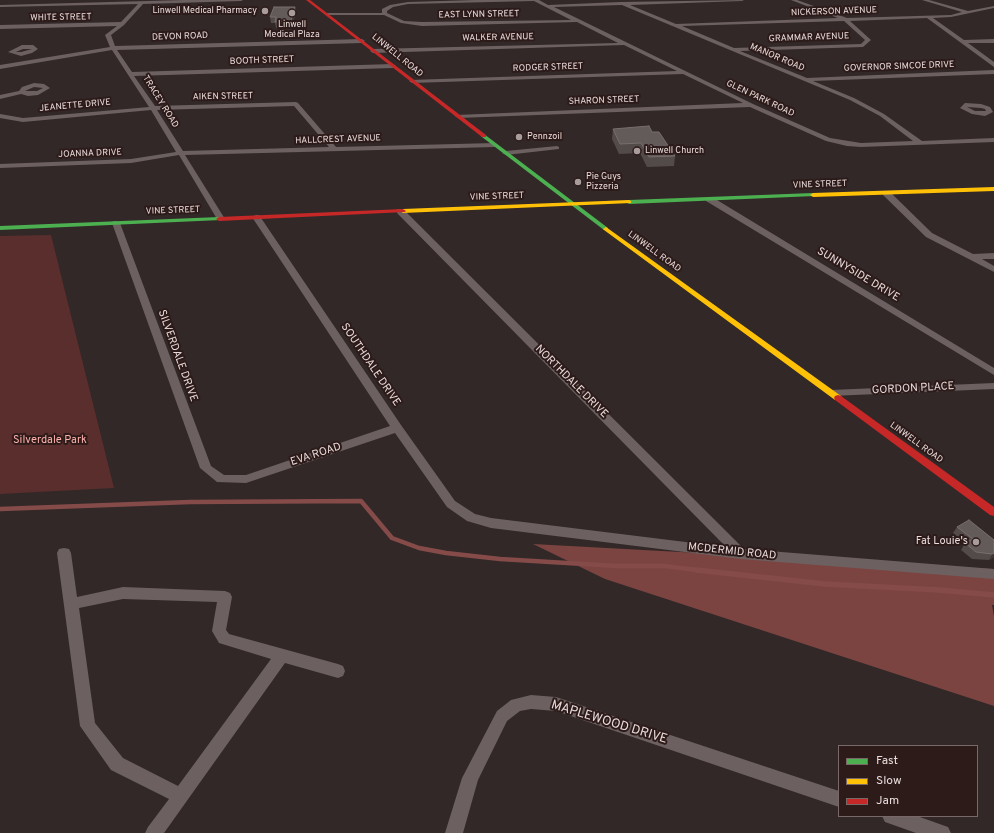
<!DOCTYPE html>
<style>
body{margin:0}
#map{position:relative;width:994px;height:833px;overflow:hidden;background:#322828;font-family:Overpass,sans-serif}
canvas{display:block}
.legend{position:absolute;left:838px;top:745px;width:140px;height:72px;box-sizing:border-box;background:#2d1b1a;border:1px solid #786867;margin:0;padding:5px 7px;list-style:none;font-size:12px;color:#e9dcdb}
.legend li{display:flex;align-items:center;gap:8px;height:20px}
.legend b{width:20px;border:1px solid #786867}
</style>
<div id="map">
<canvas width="994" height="833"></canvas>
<ul class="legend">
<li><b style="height:5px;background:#4caf50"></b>Fast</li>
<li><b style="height:5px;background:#ffc107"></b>Slow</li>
<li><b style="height:5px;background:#c62828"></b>Jam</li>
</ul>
</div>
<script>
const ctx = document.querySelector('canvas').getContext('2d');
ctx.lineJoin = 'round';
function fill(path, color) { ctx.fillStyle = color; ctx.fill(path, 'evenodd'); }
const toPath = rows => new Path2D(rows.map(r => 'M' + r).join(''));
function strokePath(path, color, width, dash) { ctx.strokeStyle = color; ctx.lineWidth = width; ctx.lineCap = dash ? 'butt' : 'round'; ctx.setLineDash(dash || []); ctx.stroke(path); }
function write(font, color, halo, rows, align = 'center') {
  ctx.font = font + ' Overpass,sans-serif'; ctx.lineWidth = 4; ctx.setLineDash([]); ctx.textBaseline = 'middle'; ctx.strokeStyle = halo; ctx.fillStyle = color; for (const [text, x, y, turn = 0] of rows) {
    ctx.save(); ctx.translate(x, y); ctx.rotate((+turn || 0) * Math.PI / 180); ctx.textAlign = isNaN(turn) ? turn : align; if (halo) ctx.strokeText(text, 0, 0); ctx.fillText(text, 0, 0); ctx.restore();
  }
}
const green = toPath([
 [51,235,114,488,0,494,0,236]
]);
const forest = toPath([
 [533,544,994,569,994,605,992,605,994,616,994,706,605,579]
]);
const streamFar1 = toPath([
 [0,509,190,502,361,501,392,538,419,548,446,553,500,559,617,566,664,566,705,571]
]);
const stream = toPath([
 [696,570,825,584,939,590,994,595]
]);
const street = toPath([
 [184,0,243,0,241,1,143,4,124,25,111,35,115,46,362,39,365,41,362,43,117,50,132,72,393,64,396,66,393,68,134,76,155,106,296,102,298,103,336,147,495,143,498,145,495,147,185,155,225,219,221,221,217,219,179,155,131,163,0,168,0,164,131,159,176,152,151,110,23,122,0,118,0,114,23,118,149,107,112,50,0,69,0,65,110,47,105,35,117,26,0,29,0,25,121,22,138,4,0,7,0,5,184,0],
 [294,106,329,147,183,151,157,110,294,106],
 [475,0,539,0,548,5,621,2,744,0,742,1,630,5,676,24,838,18,791,0,797,0,847,18,951,15,962,12,922,0,929,0,968,11,994,6,994,8,951,17,933,18,964,40,994,39,994,43,968,43,994,62,994,67,927,18,850,21,871,40,863,47,740,51,807,78,994,70,994,74,813,81,854,98,884,114,922,141,994,138,994,142,861,147,847,146,826,141,750,107,458,118,455,116,456,115,743,103,683,74,412,83,409,81,410,80,677,71,624,45,373,53,370,51,373,49,618,43,577,22,422,26,401,23,384,15,327,15,325,14,327,13,382,13,382,9,390,5,408,2,475,0],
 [534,1,571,20,422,22,404,21,387,13,387,11,393,7,408,4,534,1],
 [622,5,850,100,880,116,913,141,861,143,830,138,753,104,554,7,622,5],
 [844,21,865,40,861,44,734,48,682,26,844,21],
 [22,45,33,45,38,49,32,53,21,56,8,52,22,45],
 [23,49,32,49,21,52,16,52,23,49],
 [34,83,44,84,50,88,38,95,28,96,21,94,0,99,0,95,19,91,22,87,34,83],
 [34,87,43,88,37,91,25,91,34,87],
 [965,103,981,104,990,107,993,112,985,116,972,114,960,108,965,103],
 [967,107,981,108,985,109,986,111,975,111,967,107],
 [557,146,559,147,559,149,506,155,502,153,506,151,557,146],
 [883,191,889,191,932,233,973,254,994,253,994,259,982,259,994,266,994,272,926,237,883,195,883,191],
 [706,197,712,197,994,368,994,375,706,201,706,197],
 [397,209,403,209,744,549,994,569,994,579,741,559,491,528,467,521,447,507,395,433,246,483,217,482,200,468,112,223,113,221,116,221,120,223,211,466,224,475,246,475,390,426,252,217,256,215,259,215,401,425,455,501,475,514,491,518,726,547,397,213,397,209],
 [994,383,994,389,831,396,826,393,831,390,994,383],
 [64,548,69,549,71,553,77,597,123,587,225,591,230,593,232,597,226,630,229,634,338,664,343,666,345,671,343,676,338,678,285,663,164,833,145,833,148,827,169,799,111,770,80,726,57,553,59,549,64,548],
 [123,599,217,602,212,631,219,643,271,659,178,786,123,758,95,723,79,608,123,599],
 [531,695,556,697,839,791,839,807,556,711,531,709,520,711,507,721,478,780,463,833,445,833,462,778,497,711,511,700,531,695],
 [882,816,917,816,948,827,951,833,916,833,885,822,882,816]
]);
const fast = toPath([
 [484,134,608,228,608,230,604,230,482,137,481,136,484,134],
 [813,193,815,194,815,196,629,204,626,202,629,200,813,193],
 [219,217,222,219,221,220,0,230,0,226,219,217]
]);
const slow = toPath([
 [994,187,994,191,813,197,810,195,813,193,994,187],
 [629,200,631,201,631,203,403,213,400,211,403,209,629,200],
 [606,227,841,396,842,398,841,400,835,400,604,230,603,229,606,227]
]);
const jam = toPath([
 [306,0,310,0,486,135,486,137,482,137,306,0],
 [403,209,406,211,405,212,219,221,216,219,219,217,403,209],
 [838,395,841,396,994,507,994,516,990,515,835,400,834,398,835,396,838,395]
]);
const wall = toPath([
 [295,7,296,12,292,27,276,28,275,23,271,23,270,17],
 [613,129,652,132,675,156,674,166,647,167,640,153,619,154,612,139],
 [957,527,994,540,994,557,989,560,972,559,961,550,965,543,966,543,953,533]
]);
const shadedWall = toPath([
 [295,7,296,12,292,27,291,21],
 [994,553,994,557,989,560,992,554]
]);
const building = toPath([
 [274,7,295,7,291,21,275,22,276,17,270,17,274,7],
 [649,126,652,132,659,132,675,156,649,157,641,143,620,144,613,129,649,126],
 [969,520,994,540,994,553,992,554,976,552,965,543,973,539,957,527,969,520]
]);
const markers = [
 [265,11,4,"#a99d9c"],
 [292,13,4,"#a99d9c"],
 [519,137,4,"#a99d9c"],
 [637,151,4,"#a99d9c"],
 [578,182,4,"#a99d9c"],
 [976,542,4,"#a99d9c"]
];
const farPoinames = [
 ["Linwell Medical Pharmacy",257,11,"right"],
 ["Linwell",292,25,"center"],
 ["Medical Plaza",292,35,"center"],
 ["Pennzoil",527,137],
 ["Linwell Church",645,151],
 ["Pie Guys",586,177],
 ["Pizzeria",586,187]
];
const farStreetnames = [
 ["NICKERSON AVENUE",834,12,-2],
 ["EAST LYNN STREET",479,15,-1],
 ["WHITE STREET",61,18,-1],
 ["DEVON ROAD",180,37,-2],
 ["WALKER AVENUE",498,38,-1],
 ["GRAMMAR AVENUE",809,38,-2],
 ["LINWELL ROAD",397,56,39],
 ["MANOR ROAD",777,58,23],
 ["BOOTH STREET",262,61,-2],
 ["GOVERNOR SIMCOE DRIVE",899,67,-2],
 ["RODGER STREET",548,68,-2],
 ["AIKEN STREET",223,97,-1],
 ["GLEN PARK ROAD",760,99,25],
 ["SHARON STREET",604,101,-2],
 ["TRACEY ROAD",160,102,58],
 ["JEANETTE DRIVE",75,106,-5],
 ["HALLCREST AVENUE",338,140,-2],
 ["JOANNA DRIVE",90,154,-2],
 ["VINE STREET",820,185,-2],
 ["VINE STREET",497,197,-2],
 ["VINE STREET",173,211,-2],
 ["LINWELL ROAD",654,252,36],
 ["LINWELL ROAD",916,443,36]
];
const streetNames = [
 ["SUNNYSIDE DRIVE",858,275,31],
 ["SILVERDALE DRIVE",177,356,70],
 ["SOUTHDALE DRIVE",370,365,56],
 ["NORTHDALE DRIVE",571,382,45],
 ["GORDON PLACE",913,389,-3],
 ["EVA ROAD",316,455,-18],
 ["MCDERMID ROAD",732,552,6]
];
const parkNames = [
 ["Silverdale Park",50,441]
];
const poiNames = [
 ["Fat Louie's",968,542]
];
const nearStreetnames = [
 ["MAPLEWOOD DRIVE",609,723,17]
];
fill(green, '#592e2c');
fill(forest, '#7b4441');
strokePath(streamFar1, '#854b49', 4.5);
strokePath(stream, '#854b49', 5.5);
fill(street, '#6c6160');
fill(fast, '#4caf50');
fill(slow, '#ffc107');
fill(jam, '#c62828');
fill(wall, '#534a4a');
fill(shadedWall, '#3f3636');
fill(building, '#635a5a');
strokePath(building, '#786e6e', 1);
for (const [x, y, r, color] of markers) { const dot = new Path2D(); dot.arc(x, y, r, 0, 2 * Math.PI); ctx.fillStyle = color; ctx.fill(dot); strokePath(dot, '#2d1b1a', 1.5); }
write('9px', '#e9dcdb', '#2d1b1a', farPoinames, 'left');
write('9px', '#e9dcdb', '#2d1b1a', farStreetnames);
write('11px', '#e9dcdb', '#2d1b1a', streetNames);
write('11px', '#feb1ac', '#2d1b1a', parkNames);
write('11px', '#e9dcdb', '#2d1b1a', poiNames, 'right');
write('13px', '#e9dcdb', '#2d1b1a', nearStreetnames);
</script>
